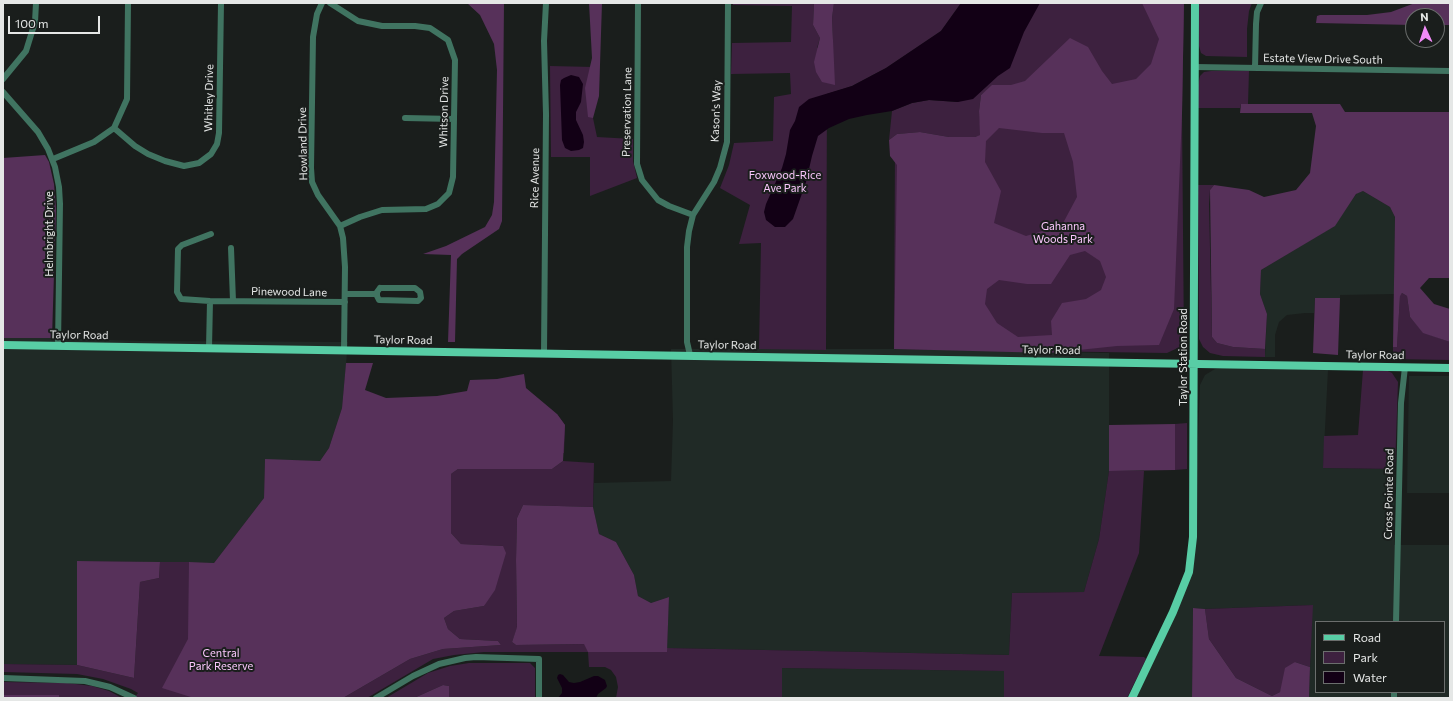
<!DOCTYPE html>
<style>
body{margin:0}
#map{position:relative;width:1453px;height:701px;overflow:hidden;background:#1a1e1c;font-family:Commissioner,sans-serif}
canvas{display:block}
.frame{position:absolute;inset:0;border:4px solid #e5e7e6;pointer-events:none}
.legend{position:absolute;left:1315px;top:621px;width:130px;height:72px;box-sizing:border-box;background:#1a1e1c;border:1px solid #6b6e6d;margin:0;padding:5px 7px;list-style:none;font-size:12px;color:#e5e7e6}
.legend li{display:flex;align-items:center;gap:8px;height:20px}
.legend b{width:20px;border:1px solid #6b6e6d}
.north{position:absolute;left:1405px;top:8px;width:40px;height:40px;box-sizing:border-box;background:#1a1e1c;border:1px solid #6b6e6d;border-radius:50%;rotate:357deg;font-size:11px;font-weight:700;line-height:16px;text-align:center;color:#e5e7e6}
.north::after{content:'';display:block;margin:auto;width:14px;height:18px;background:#f08bf6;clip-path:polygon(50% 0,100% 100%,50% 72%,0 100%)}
.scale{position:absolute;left:8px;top:16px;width:92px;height:18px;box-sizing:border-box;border:2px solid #e5e7e6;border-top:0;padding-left:5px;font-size:12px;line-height:14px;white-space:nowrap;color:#e5e7e6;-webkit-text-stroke:3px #1a1e1c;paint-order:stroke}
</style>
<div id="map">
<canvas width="1453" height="701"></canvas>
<div class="frame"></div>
<ul class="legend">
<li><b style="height:5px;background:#58cda5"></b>Road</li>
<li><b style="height:11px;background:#3d213f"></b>Park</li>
<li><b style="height:11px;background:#120015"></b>Water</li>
</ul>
<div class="north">N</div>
<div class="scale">100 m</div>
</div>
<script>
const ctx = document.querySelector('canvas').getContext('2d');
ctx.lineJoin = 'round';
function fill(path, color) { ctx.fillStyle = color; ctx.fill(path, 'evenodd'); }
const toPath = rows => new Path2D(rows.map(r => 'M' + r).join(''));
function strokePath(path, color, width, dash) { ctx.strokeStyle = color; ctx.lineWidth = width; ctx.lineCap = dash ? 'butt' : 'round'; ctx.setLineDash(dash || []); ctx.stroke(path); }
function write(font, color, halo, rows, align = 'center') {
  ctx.font = font + ' Commissioner,sans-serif'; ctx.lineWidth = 4; ctx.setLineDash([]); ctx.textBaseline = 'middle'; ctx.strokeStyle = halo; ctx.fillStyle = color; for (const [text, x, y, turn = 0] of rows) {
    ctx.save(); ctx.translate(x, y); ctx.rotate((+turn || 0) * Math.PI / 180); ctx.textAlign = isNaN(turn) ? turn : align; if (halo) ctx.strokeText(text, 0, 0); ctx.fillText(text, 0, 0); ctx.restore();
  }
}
const built = toPath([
 [1363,191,1390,207,1395,217,1394,294,1340,295,1340,298,1315,298,1314,313,1305,313,1287,315,1279,322,1275,335,1275,357,1265,357,1267,314,1260,294,1261,270,1334,226,1357,193],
 [3,338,52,338,141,341,348,342,342,408,329,448,320,461,265,460,264,498,214,563,77,561,77,665,3,664],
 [671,349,894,349,1109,353,1109,471,1099,539,1084,592,1012,593,1009,655,667,648,669,597,651,603,638,596,634,575,616,542,599,534,593,507,594,483,671,481,673,420],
 [1228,367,1328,370,1323,468,1395,469,1394,545,1450,545,1450,698,1309,698,1312,605,1205,609,1193,608,1192,698,1136,698,1182,600,1193,567,1200,385,1205,375,1215,369],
 [1316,622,1444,622,1444,692,1316,692],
 [1409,376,1450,376,1450,493,1407,493],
 [782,668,1004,671,1004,698,782,698]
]);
const green = toPath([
 [733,3,814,3,813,25,820,38,817,48,833,41,832,18,834,3,961,3,941,31,886,68,852,86,827,94,826,350,759,349,761,243,739,244,750,205,720,188,729,165,734,143,773,141,774,97,791,94,790,73,731,74,732,43,791,42,792,6,733,5],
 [987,3,1184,3,1182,114,1184,345,1167,353,894,349,895,141,986,141,986,91,981,95,979,111,981,135,975,137,949,137,920,132,897,134,889,140,892,111,912,103,929,100,958,102],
 [1199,3,1252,3,1249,11,1247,29,1247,57,1206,56,1201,53,1199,46],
 [550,66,594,67,593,118,597,137,633,139,633,161,637,178,590,196,590,157,551,157],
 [1211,71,1249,71,1248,104,1241,104,1240,108,1198,108,1198,85,1200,76,1204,72],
 [1198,185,1214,185,1210,190,1209,204,1212,337,1217,343,1233,347,1265,349,1265,357,1223,356,1210,353,1203,347,1199,339],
 [1402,293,1407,296,1410,317,1423,332,1450,342,1450,360,1393,359,1393,347,1397,347,1400,295],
 [1363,370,1388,371,1392,373,1398,382,1395,469,1323,468,1324,436,1358,435],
 [557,414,565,425,564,453,440,456,359,493,304,561,246,698,134,698,138,693,131,689,103,679,77,674,3,672,3,664,77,665,134,678,140,582,159,578,160,562,189,562,189,638,233,590,270,506,335,462,340,421,432,419],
 [1187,423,1187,469,1175,470,1175,424],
 [563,461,594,463,593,507,523,505,517,518,516,560,517,628,512,642,516,645,584,644,667,652,667,648,1009,655,1012,593,1084,592,1099,539,1109,471,1144,471,1139,553,1099,656,1144,657,1146,659,1127,698,1004,698,1004,671,782,668,782,698,616,698,618,687,616,677,611,670,605,667,589,667,588,652,484,652,454,655,433,659,367,698,343,698,410,659,443,649,501,645,498,641,460,639,448,629,444,618,454,611,484,606,503,546,461,544,451,533,451,474,458,469,552,469],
 [1313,605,1310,667,1295,662,1280,692,1272,696,1236,678,1209,639,1205,609],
 [469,663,530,663,535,668,535,698,449,698,449,686,443,685,414,698,386,698,428,673,450,666],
 [3,682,67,683,92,686,109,691,122,698,59,698,59,695,3,695]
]);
const forest = toPath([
 [467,3,504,3,502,221,499,229,462,254,457,259,455,342,448,342,451,255,423,254,446,246,485,227,492,215,494,202,497,70,494,44,480,15],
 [589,3,602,3,599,96,593,118,588,117,585,88,592,58],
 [814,3,834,3,832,18,835,85,822,82,816,72,814,62,820,38,813,25],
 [1142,3,1184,3,1182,114,1174,309,1159,345,1117,346,1050,353,894,349,897,165,890,156,889,140,897,134,920,132,949,137,975,137,980,135,979,111,981,95,992,85,1011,85,1025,81,1070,38,1088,47,1102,71,1112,84,1136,79,1151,64,1159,39],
 [999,128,1042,133,1064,133,1073,162,1077,197,1062,225,1026,236,994,223,1001,191,985,162,986,141],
 [1085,251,1100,261,1106,277,1101,290,1086,299,1062,303,1051,321,1052,335,1018,337,997,323,985,304,987,289,999,280,1027,284,1051,284,1070,255],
 [1415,3,1450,3,1449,25,1437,25,1437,16,1413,16,1413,25,1316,23,1317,16,1320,15,1367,15,1391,12],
 [1241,104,1340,104,1345,112,1450,112,1450,278,1429,278,1420,288,1434,304,1450,309,1450,344,1450,342,1423,333,1410,317,1407,296,1402,293,1400,296,1397,347,1393,347,1395,217,1390,207,1363,191,1356,194,1335,226,1261,270,1260,294,1267,314,1265,349,1233,347,1217,343,1212,337,1210,190,1214,185,1249,190,1264,197,1296,190,1310,173,1316,126,1312,113,1240,113],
 [45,155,49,162,54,184,56,209,52,338,3,338,3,158],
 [1315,298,1340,298,1338,355,1313,353],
 [346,363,373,363,365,390,386,398,437,396,467,391,470,380,497,379,524,374,526,388,557,414,565,425,563,461,552,469,458,469,451,474,451,533,461,544,503,546,506,553,495,590,484,606,454,611,444,618,448,629,460,639,498,641,501,645,443,649,410,659,343,698,194,698,162,688,188,639,189,562,214,563,264,498,265,459,320,461,329,448,342,408],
 [1175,424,1175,470,1109,471,1109,425],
 [523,505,593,507,599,534,616,542,634,575,638,596,651,603,669,597,667,652,588,652,584,644,516,645,512,642,517,627,516,560,517,518],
 [77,561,160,562,159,578,140,582,134,678,77,665],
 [1193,608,1205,609,1209,639,1236,678,1272,696,1280,692,1285,668,1295,662,1310,667,1309,698,1192,698],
 [443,685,449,686,449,698,414,698],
 [3,695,59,695,59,698,3,698]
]);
const water = toPath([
 [961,3,1040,3,1024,32,1010,68,998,76,973,99,958,102,929,100,912,103,892,111,867,115,849,119,829,128,818,136,812,156,806,182,793,219,785,227,775,227,766,220,764,212,766,204,782,168,786,154,790,130,795,121,799,107,809,99,852,86,886,68,941,31],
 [571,75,579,77,583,84,581,102,576,112,576,120,583,135,584,142,583,148,579,150,571,151,565,148,562,140,560,85,561,80,564,78],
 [560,674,563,675,569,682,574,683,580,682,594,676,598,676,605,680,607,686,606,688,598,694,596,698,558,698,562,693,562,688,557,678,558,675]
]);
const minor = toPath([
 [322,3,317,14,313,37,311,168,312,182,318,195,340,226,343,238,345,267,344,350],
 [330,3,358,21,382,26,415,26,430,28,448,40,455,60,453,177,449,193,438,204,426,209,382,210,360,217,340,226],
 [638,3,637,164,642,180,658,200,669,206,693,215],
 [1195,67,1450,71],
 [1255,68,1256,24,1257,12,1261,3],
 [3,79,26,51,35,22,36,3],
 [3,92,38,132,48,149,55,167,59,187,60,204,58,346],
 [405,118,454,119],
 [114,128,135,146,148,154,165,161,184,166,199,163,211,154,217,144,219,133,221,3],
 [53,159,94,142,114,128,127,99,128,3],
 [211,234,182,245,178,249,177,292,181,299,210,301,345,302],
 [231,248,233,301],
 [380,288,415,288,420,292,421,298,418,301,379,300,377,296,377,292,380,288],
 [345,294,377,294],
 [209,348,210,301],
 [544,353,546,114,544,41,546,3],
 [690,355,687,342,687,247,689,231,693,215,714,182,720,168,727,142,728,3],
 [1396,622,1401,403,1405,367],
 [3,678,85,681,110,687,134,698],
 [376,698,413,676,439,664,465,658,476,657,539,659,539,698],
 [1394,698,1394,692]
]);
const major = toPath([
 [3,345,1450,368],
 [1132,698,1173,612,1189,572,1193,537,1195,3]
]);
const streetNames = [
 ["Estate View Drive South",1323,59,1],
 ["Whitley Drive",209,98,-89],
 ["Kason's Way",716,111,-88],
 ["Whitson Drive",444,112,-89],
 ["Preservation Lane",627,112,-89],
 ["Howland Drive",303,144,-91],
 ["Rice Avenue",535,178,-89],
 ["Helmbright Drive",49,234,-90],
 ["Pinewood Lane",289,292,1],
 ["Taylor Road",79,335,1],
 ["Taylor Road",403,340,1],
 ["Taylor Road",727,345,1],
 ["Taylor Road",1051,350,1],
 ["Taylor Road",1375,355,1],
 ["Taylor Station Road",1183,357,-90],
 ["Cross Pointe Road",1389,494,-89]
];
const parkNames = [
 ["Foxwood-Rice",785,175],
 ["Ave Park",785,188],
 ["Gahanna",1063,226],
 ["Woods Park",1063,239],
 ["Central",221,653],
 ["Park Reserve",221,666]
];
fill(built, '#202a26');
fill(green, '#3d213f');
fill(forest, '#57315a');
fill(water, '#120015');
strokePath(minor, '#407461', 6);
strokePath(major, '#58cda5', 8);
write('11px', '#e5e7e6', '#1a1e1c', streetNames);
write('11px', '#fac7fc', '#1a1e1c', parkNames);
</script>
